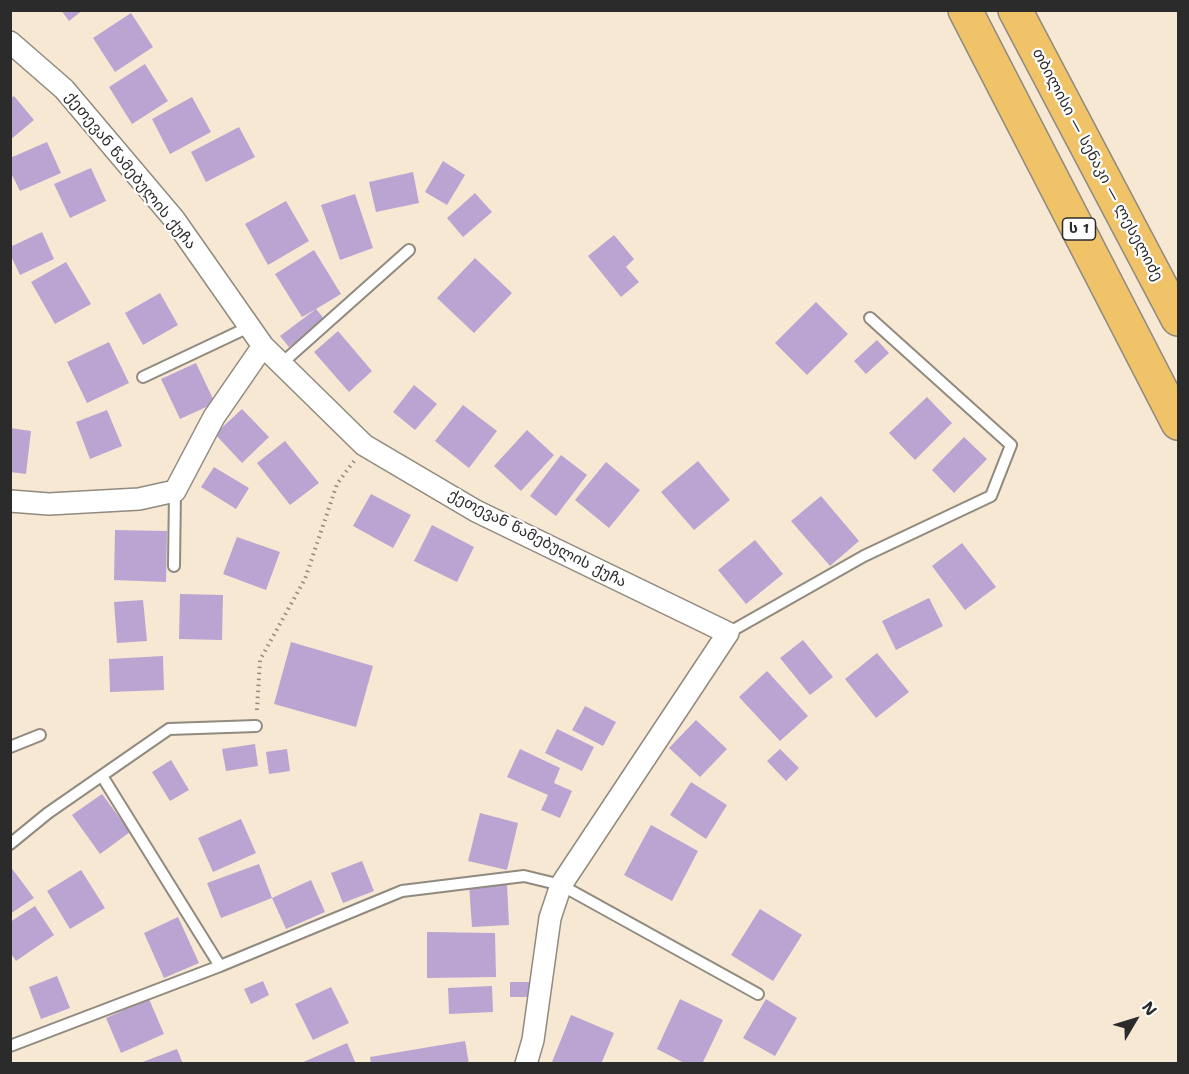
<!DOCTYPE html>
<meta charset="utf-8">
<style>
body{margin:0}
#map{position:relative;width:1189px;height:1074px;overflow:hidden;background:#f6e8d3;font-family:"Shantell Sans",sans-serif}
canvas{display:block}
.frame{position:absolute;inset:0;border:12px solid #2b2b2b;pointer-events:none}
.north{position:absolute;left:1105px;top:990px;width:60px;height:60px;-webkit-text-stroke:4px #fff;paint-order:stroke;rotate:52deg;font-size:16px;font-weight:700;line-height:24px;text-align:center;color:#2b2b2b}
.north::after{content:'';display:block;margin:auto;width:21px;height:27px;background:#2b2b2b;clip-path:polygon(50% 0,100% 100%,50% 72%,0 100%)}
</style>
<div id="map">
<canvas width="1189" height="1074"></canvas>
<div class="frame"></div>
<div class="north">N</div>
</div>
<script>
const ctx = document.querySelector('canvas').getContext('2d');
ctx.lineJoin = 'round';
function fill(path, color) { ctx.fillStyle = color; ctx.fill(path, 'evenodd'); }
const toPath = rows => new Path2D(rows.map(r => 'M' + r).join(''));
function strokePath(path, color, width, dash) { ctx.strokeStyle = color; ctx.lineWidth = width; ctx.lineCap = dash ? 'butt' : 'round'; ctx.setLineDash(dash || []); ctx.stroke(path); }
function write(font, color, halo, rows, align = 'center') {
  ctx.font = font + ' "Shantell Sans","Noto Sans Georgian",sans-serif'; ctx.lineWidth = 4.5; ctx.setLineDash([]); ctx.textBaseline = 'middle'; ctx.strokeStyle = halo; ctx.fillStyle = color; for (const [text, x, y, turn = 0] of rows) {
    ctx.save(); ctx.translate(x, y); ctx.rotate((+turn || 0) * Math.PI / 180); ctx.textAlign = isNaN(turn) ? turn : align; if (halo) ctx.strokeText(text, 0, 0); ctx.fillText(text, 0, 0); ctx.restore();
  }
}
const building = toPath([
 [61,10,83,10,69,21],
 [131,13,153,47,115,72,93,38],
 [145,64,168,101,132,124,109,87],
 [14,96,34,120,10,140,10,99],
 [192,97,211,132,170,154,152,119],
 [239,127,255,157,206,182,191,152],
 [47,142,61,173,20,191,10,171,10,158],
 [443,161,465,175,447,205,425,192],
 [91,168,106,201,70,218,54,184],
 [413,172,419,203,376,212,369,182],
 [475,193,492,212,463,237,447,218],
 [355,194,373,248,340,260,321,205],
 [286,201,309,241,268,265,245,224],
 [42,232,54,259,20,275,10,254,10,247],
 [614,235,634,259,626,267,639,282,621,297,588,256],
 [314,250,341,294,316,309,325,320,289,347,280,336,316,309,302,317,275,274],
 [475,258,512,293,474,333,437,298],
 [66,262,91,304,55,324,31,282],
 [160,293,178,325,143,345,125,313],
 [816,302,848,334,807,375,775,343],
 [338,331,372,371,349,392,314,352],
 [877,340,889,353,866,374,854,361],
 [109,342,129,383,87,403,67,362],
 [196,363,215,403,180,419,161,379],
 [414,385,437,404,415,430,393,412],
 [927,397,952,423,915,460,889,433],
 [463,405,497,431,469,468,435,441],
 [242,409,269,437,242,463,215,434],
 [107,410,122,446,90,459,76,422],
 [10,428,31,431,26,474,10,472],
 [527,430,554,455,521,491,494,466],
 [964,437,987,459,954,493,932,470],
 [285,441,319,483,290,505,257,463],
 [561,455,587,475,556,516,530,496],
 [698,461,730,500,694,530,661,492],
 [606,462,640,490,609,528,575,500],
 [214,467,249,488,236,509,201,487],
 [371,494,411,515,393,548,353,526],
 [821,496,859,541,830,566,791,521],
 [432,525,474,547,457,582,414,561],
 [115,530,167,531,166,582,114,580],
 [237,537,280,552,266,590,223,574],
 [755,540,783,574,746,604,718,570],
 [962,543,996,587,965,610,932,566],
 [180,594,223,595,222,640,179,639],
 [929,598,943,626,896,650,882,621],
 [143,600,147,641,117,643,114,602],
 [803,640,833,677,810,695,780,658],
 [291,642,373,666,356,727,274,704],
 [877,653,909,692,876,718,845,679],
 [163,656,164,690,110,692,109,659],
 [767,671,808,716,780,741,739,697],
 [585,706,616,722,603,746,572,730],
 [696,720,727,749,700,777,669,748],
 [557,729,594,747,582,771,545,753],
 [255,744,258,766,226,771,222,749],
 [287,749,290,771,269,774,266,752],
 [520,749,560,768,554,783,572,791,560,818,541,810,548,795,507,777],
 [780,749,799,768,786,781,767,761],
 [171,760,189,790,170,801,152,772],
 [691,782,727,805,706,839,670,815],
 [102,794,130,832,100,854,72,815],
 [480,813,518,823,507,870,468,861],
 [241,819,256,853,213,872,198,838],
 [651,825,698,851,672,901,624,875],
 [362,861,374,891,343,903,331,873],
 [259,864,272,898,221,918,207,883],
 [10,866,34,898,10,914],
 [81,870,105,908,70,929,47,891],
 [311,880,325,912,286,929,272,898],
 [507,883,509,925,472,927,469,885],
 [35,906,54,935,16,961,10,952,10,922],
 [760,909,802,935,773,981,731,955],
 [178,917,199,963,164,978,144,933],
 [427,932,495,933,496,977,427,978],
 [57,976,70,1008,41,1019,29,987],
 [263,981,269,995,251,1004,244,989],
 [510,982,532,982,532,997,510,997],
 [492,986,493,1012,449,1014,448,988],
 [331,987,349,1023,313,1040,295,1004],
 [149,999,164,1034,121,1053,106,1018],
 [680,999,723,1020,702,1064,686,1064,657,1049],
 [766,999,797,1018,775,1056,743,1038],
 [571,1015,614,1033,601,1064,552,1062],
 [465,1041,469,1064,371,1064,370,1057],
 [347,1043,356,1064,299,1064],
 [177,1049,183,1064,140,1064,140,1063]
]);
const path = toPath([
 [257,710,260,660,305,579,337,484,354,461]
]);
const lane = toPath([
 [281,364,409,250],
 [143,377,249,327],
 [174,566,175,491],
 [728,633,864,556,991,496,1011,445,870,318],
 [10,747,40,735],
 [10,844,48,813,169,729,256,726],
 [220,966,402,891,524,876,561,885,758,994],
 [10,1046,220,966,102,776]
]);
const street = toPath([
 [10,42,64,89,174,219,263,346,364,445,476,511,728,633,561,885,550,918,533,1040,526,1064],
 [10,501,49,504,139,499,175,491,214,417,263,346]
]);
const highway = toPath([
 [965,10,1178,423],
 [1015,10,1178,319]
]);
const shields = [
 [1079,229,33]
];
const shieldNames = [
 ["ს 1",1079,229]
];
const streetNames = [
 ["თბილისი — სენაკი — ლესელიძე",1097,165,62],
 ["ქეთევან წამებულის ქუჩა",130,171,51],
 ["ქეთევან წამებულის ქუჩა",537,539,27]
];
fill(building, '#baa4d2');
strokePath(lane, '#908a7f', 14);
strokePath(street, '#908a7f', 24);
strokePath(highway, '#908a7f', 36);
strokePath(path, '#908a7f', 4, [1.5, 4.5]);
strokePath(lane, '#fff', 10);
strokePath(street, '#fff', 21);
strokePath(highway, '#f0c369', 33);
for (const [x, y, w] of shields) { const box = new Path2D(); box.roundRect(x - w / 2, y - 11, w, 22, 4.5); ctx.fillStyle = '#fff'; ctx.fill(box); strokePath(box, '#2b2b2b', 1.5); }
write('bold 14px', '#2b2b2b', null, shieldNames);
write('15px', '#2b2b2b', '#fff', streetNames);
</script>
